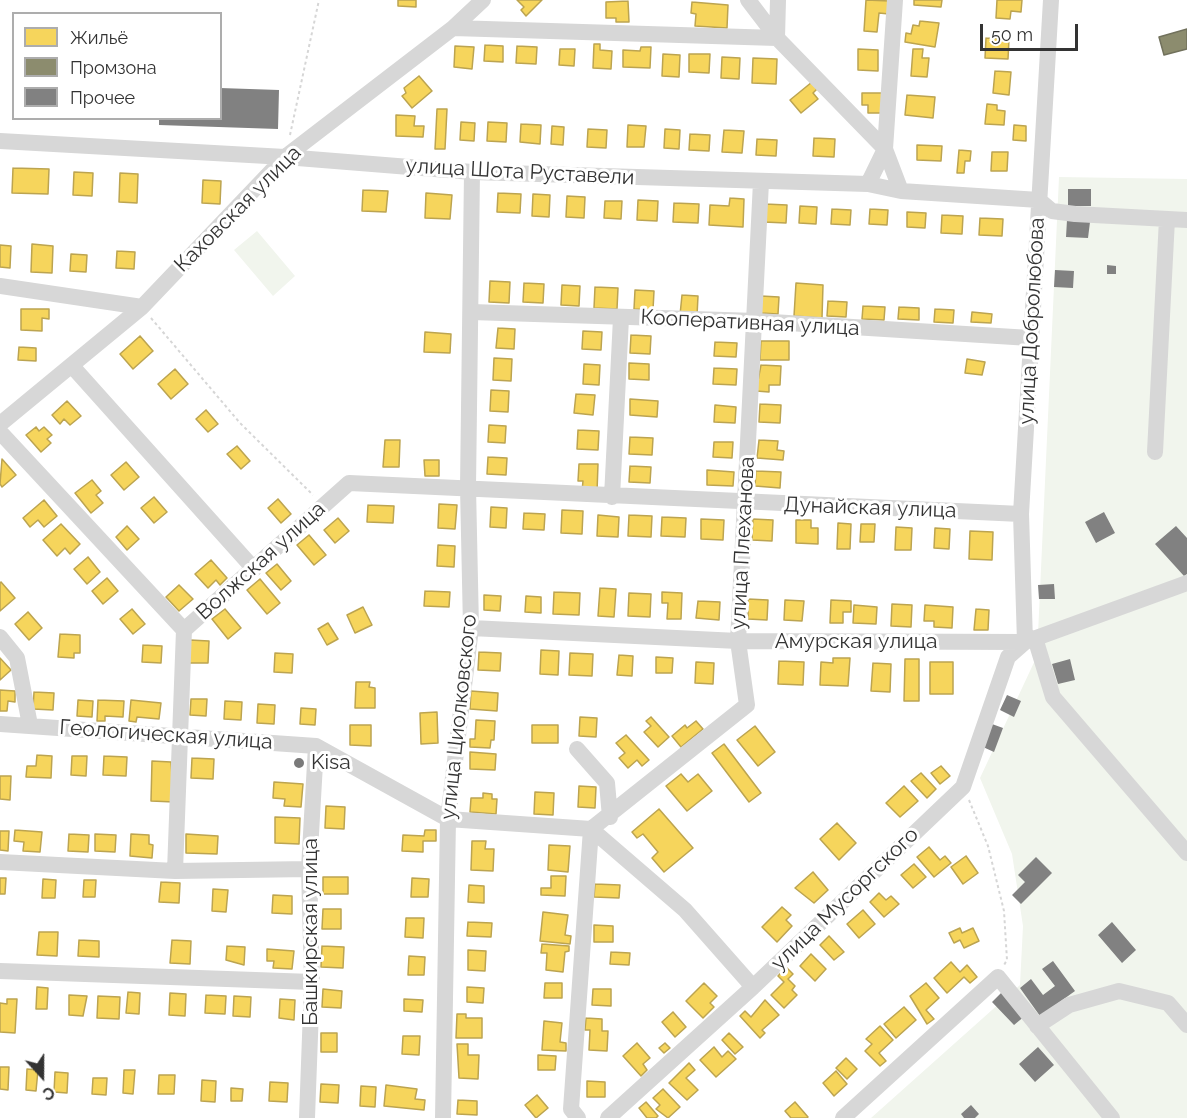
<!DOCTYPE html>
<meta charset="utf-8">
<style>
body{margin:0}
#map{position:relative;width:1187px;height:1118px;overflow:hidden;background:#fff;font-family:Raleway,sans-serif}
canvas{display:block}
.legend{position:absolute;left:12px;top:12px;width:210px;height:108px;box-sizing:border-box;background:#fff;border:2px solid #adadad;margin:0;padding:8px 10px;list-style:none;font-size:18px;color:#333}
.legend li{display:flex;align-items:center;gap:12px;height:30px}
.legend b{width:30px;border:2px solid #adadad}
.north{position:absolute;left:12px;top:1046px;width:60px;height:60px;-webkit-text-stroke:4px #fff;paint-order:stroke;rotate:159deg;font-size:16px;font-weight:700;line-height:24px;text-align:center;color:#333}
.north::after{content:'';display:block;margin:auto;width:21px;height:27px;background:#333;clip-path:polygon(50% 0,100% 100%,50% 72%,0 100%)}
.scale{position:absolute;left:980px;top:24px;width:98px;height:27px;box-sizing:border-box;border:3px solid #333;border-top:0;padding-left:8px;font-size:18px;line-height:21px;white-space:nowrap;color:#333;-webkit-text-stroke:4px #fff;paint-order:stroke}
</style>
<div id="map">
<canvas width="1187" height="1118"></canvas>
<ul class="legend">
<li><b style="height:16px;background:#f6d55c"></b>Жильё</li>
<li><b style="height:16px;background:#8c8c6e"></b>Промзона</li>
<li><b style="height:16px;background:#818181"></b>Прочее</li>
</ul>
<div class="north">С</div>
<div class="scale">50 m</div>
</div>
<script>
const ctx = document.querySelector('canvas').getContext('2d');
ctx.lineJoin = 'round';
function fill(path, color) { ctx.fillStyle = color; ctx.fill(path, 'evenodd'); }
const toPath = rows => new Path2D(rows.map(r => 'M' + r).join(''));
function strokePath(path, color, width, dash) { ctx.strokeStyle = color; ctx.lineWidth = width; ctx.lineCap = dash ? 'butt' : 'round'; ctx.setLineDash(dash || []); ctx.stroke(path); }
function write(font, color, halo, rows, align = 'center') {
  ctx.font = font + ' Raleway,sans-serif'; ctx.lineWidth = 6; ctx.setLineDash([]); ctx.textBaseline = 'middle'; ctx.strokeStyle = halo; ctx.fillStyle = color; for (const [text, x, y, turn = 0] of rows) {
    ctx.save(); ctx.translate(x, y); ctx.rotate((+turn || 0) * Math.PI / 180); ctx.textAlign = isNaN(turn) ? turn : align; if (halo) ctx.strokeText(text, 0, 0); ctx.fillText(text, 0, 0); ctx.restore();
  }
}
const green = toPath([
 [1059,177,1187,179,1187,1118,871,1118,1020,985,1023,926,1012,854,980,778,1037,656],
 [257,231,295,276,273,296,234,250]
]);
const homes = toPath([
 [398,0,416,0,416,7,398,6,398,0],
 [517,0,542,0,526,16,521,10,524,7,517,0],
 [866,0,890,1,889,14,879,13,877,32,864,31,866,0],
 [914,0,942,0,941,7,914,5,914,0],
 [997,0,1022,0,1021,12,1011,11,1010,19,996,18,997,0],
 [628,1,629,22,616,22,616,18,606,18,606,2,628,1],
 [692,2,728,5,727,28,695,26,696,14,691,13,692,2],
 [920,21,939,23,935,47,905,42,906,33,911,34,913,25,919,26,920,21],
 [986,38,1009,39,1008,59,985,58,986,38],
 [594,44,600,44,600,50,612,51,611,69,593,68,594,44],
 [485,45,503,46,503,62,484,61,485,45],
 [455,46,474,47,472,69,454,67,455,46],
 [517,46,537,47,536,64,516,63,517,46],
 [641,47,651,47,650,68,623,67,623,50,640,51,641,47],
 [560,49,575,49,574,66,559,65,560,49],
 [858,49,878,50,878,71,858,70,858,49],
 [913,49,923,49,922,58,929,58,927,77,911,76,913,49],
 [663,54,680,55,679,77,662,76,663,54],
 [689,54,710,54,709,73,689,72,689,54],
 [722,57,740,58,739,79,721,78,722,57],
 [753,58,777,59,776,84,752,83,753,58],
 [995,71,1011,72,1009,95,993,93,995,71],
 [419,76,432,91,412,108,402,96,406,93,404,88,419,76],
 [812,82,817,89,813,93,818,99,801,113,790,100,812,82],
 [862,93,882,93,882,113,868,113,868,105,862,105,862,93],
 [907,95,935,97,933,118,905,115,907,95],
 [987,104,997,105,997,110,1005,111,1004,125,985,124,987,104],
 [437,109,447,109,445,149,435,149,437,109],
 [396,115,415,116,414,126,424,126,423,137,396,136,396,115],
 [461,122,475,123,474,141,460,140,461,122],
 [488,122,507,123,506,142,487,141,488,122],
 [521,124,541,125,540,144,520,142,521,124],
 [628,125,646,126,644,147,627,147,628,125],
 [1014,125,1026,126,1026,141,1013,140,1014,125],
 [552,126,564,127,563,145,551,144,552,126],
 [588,129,607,130,606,148,587,147,588,129],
 [665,129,680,130,679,149,664,148,665,129],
 [724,130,744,131,742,153,722,152,724,130],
 [690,134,710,135,709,151,689,150,690,134],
 [814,138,835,139,834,157,813,156,814,138],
 [757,139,777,140,776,156,756,155,757,139],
 [917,145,942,146,941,161,917,160,917,145],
 [959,150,971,151,970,161,965,161,964,173,957,173,959,150],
 [992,152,1008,152,1007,171,991,171,992,152],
 [13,168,49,169,48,194,12,193,13,168],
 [74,172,93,173,92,196,73,195,74,172],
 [120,173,138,174,137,203,119,202,120,173],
 [203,180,221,181,220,204,202,203,203,180],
 [363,190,388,191,386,212,362,211,363,190],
 [426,193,452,195,450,219,425,218,426,193],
 [498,193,521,194,520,213,497,212,498,193],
 [533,194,550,195,549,217,532,216,533,194],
 [567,196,585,197,584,218,566,217,567,196],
 [730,198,744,199,743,227,709,225,710,205,729,206,730,198],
 [638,200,658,201,657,221,637,220,638,200],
 [605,201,622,201,621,219,604,218,605,201],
 [674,203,699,204,698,223,673,222,674,203],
 [765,204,787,205,786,223,764,222,765,204],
 [800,206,817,207,816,224,799,223,800,206],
 [832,209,851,210,850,225,831,224,832,209],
 [870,209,888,210,887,225,869,224,870,209],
 [907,212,926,213,925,228,907,227,907,212],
 [942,215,963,216,962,234,941,233,942,215],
 [980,218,1003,219,1002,236,979,235,980,218],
 [32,244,53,246,52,273,31,272,32,244],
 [0,245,11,246,10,268,0,267,0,245],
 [117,251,135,252,134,269,116,268,117,251],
 [71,254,87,255,86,272,70,271,71,254],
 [490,281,510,282,509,303,489,302,490,281],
 [524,283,544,284,543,303,523,302,524,283],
 [796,283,823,285,822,318,794,316,796,283],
 [562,285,580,286,579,306,561,305,562,285],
 [595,287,618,288,617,309,594,308,595,287],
 [635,290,654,291,653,310,634,309,635,290],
 [682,295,698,296,697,316,680,315,682,295],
 [761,296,779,297,778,314,761,313,761,296],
 [828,301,847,302,846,317,827,316,828,301],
 [863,306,885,307,884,320,862,319,863,306],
 [899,307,919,308,919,320,898,319,899,307],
 [21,309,49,309,49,319,42,318,42,331,21,330,21,309],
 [935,309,954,310,953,323,934,322,935,309],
 [972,312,992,314,991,323,971,322,972,312],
 [498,328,515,329,514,349,496,348,498,328],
 [583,331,602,332,601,350,582,349,583,331],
 [425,332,451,334,450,353,424,352,425,332],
 [631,335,651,336,650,354,630,353,631,335],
 [140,336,153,351,133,369,120,354,140,336],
 [761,341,789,341,789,360,760,360,761,341],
 [715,342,737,343,736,357,714,356,715,342],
 [19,347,36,348,36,361,18,360,19,347],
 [494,358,512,359,511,381,493,380,494,358],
 [967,359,985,362,982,375,965,373,967,359],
 [629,363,649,364,649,380,629,379,629,363],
 [584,364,600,365,599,385,583,384,584,364],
 [761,365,781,366,780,385,769,385,769,392,756,391,761,365],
 [714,368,737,369,736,385,713,384,714,368],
 [175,369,188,384,171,399,158,384,175,369],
 [491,390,509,391,508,412,490,411,491,390],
 [576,394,595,395,593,415,574,413,576,394],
 [630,399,658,401,657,417,630,415,630,399],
 [67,401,81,416,70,425,64,419,60,424,52,415,67,401],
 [760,404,781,405,780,423,759,422,760,404],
 [715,405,736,407,735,423,714,422,715,405],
 [206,410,218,424,208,432,196,419,206,410],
 [489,425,506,426,505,443,488,442,489,425],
 [36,427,39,431,44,427,52,435,47,439,51,443,41,452,26,435,36,427],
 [578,430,599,431,598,450,577,449,578,430],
 [630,437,653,438,652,455,629,454,630,437],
 [385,440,400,440,399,467,383,467,385,440],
 [759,440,778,441,777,450,784,451,783,460,757,458,759,440],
 [714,442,733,442,732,458,713,457,714,442],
 [237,446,250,461,241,469,227,454,237,446],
 [488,457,507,458,506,475,487,474,488,457],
 [2,459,16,475,2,487,0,484,2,459],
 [424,460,439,460,439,476,425,476,424,460],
 [126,462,139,477,124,490,111,475,126,462],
 [579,464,598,464,597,492,582,491,583,481,578,481,579,464],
 [630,466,651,467,650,483,629,482,630,466],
 [707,470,734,472,733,486,707,485,707,470],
 [756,471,781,472,780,488,755,486,756,471],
 [92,480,101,491,96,495,103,503,91,513,75,493,92,480],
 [154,497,167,512,154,523,141,508,154,497],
 [278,499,291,514,281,523,268,508,278,499],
 [44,500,57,516,44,527,38,520,30,527,23,518,44,500],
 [439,504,457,505,455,529,438,528,439,504],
 [368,505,394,506,393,523,367,522,368,505],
 [491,507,507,508,506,528,490,527,491,507],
 [562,510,583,511,582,534,561,533,562,510],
 [524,513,545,514,544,530,523,529,524,513],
 [598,515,619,517,618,537,597,536,598,515],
 [629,515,652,516,651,537,628,536,629,515],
 [662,517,686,518,685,537,661,536,662,517],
 [338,518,349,531,335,543,324,530,338,518],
 [701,519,724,520,723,540,701,539,701,519],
 [753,519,773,520,772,541,752,540,753,519],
 [796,520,811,520,811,528,818,528,818,544,796,543,796,520],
 [838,523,851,524,850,549,837,549,838,523],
 [61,524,80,544,70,554,65,548,57,556,43,540,61,524],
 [861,524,875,524,874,542,860,542,861,524],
 [127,526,139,539,127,550,116,537,127,526],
 [896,527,912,528,911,550,895,550,896,527],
 [935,528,950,529,949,549,934,548,935,528],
 [970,531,993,532,992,560,969,559,970,531],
 [309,535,326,555,314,565,297,545,309,535],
 [438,545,455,546,454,567,437,566,438,545],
 [88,557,100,572,87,584,74,569,88,557],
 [211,560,227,578,220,585,216,580,208,588,195,574,211,560],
 [277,564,291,581,281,590,266,573,277,564],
 [107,578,118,591,103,604,92,591,107,578],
 [260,579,280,603,267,614,247,590,260,579],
 [1,582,15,598,0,611,0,583,1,582],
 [179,585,193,599,179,611,166,597,179,585],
 [600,588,616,589,614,617,598,616,600,588],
 [425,591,450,592,449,607,424,606,425,591],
 [554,592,580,593,579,615,553,614,554,592],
 [662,592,682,593,681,619,667,619,668,603,662,603,662,592],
 [629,593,651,594,650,617,628,616,629,593],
 [484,595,501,596,500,611,484,610,484,595],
 [526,596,541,597,541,613,525,612,526,596],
 [748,599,768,600,767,620,748,619,748,599],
 [785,600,804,601,802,621,784,620,785,600],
 [831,600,851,601,851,612,843,612,843,623,830,623,831,600],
 [698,601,720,602,719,620,696,618,698,601],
 [892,604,912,605,911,627,891,626,892,604],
 [854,605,877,607,876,624,853,623,854,605],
 [925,605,953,607,952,628,934,627,934,621,924,621,925,605],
 [363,607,372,625,355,633,347,615,363,607],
 [132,609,145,624,133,634,120,619,132,609],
 [225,609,241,628,228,639,212,619,225,609],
 [976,609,989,610,988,630,974,630,976,609],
 [28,612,42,628,29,640,15,624,28,612],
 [328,623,338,639,327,645,318,629,328,623],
 [60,634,80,635,80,653,74,653,74,658,58,657,60,634],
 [190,640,209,641,208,663,189,663,190,640],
 [143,645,162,646,161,663,142,662,143,645],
 [541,650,559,651,558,675,540,674,541,650],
 [479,652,501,653,500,671,478,670,479,652],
 [275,653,293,654,292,673,274,672,275,653],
 [570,653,593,654,592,676,569,675,570,653],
 [619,655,633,656,632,676,617,675,619,655],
 [656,657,673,658,672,673,656,673,656,657],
 [0,658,11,670,0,680,0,658],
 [833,658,850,658,848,686,820,685,821,662,833,663,833,658],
 [905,659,919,659,919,701,904,701,905,659],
 [779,661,804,662,803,685,778,684,779,661],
 [696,662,714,663,713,684,695,683,696,662],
 [930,662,953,662,953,694,930,694,930,662],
 [873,663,891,664,890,692,871,691,873,663],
 [356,682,370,682,369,687,375,688,375,708,355,708,356,682],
 [0,690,15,691,15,702,8,701,7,711,0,711,0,690],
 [471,691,498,693,497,711,470,709,471,691],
 [34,692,54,693,53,710,33,709,34,692],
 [191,699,207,699,206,716,190,715,191,699],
 [78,700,93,701,92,717,77,716,78,700],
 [98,700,124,701,123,717,105,716,105,721,97,721,98,700],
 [131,700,161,703,159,719,137,717,136,722,129,721,131,700],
 [225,701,242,702,241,720,224,719,225,701],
 [258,704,275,705,274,724,257,723,258,704],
 [301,708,316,709,315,725,300,724,301,708],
 [437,712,438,743,421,744,420,713,437,712],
 [580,717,597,718,596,737,579,736,580,717],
 [651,717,669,737,658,747,644,732,651,726,646,721,651,717],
 [476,720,495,721,494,740,491,740,490,748,470,747,470,739,475,739,476,720],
 [696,721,703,729,681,747,672,736,685,725,687,728,696,721],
 [350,725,371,725,371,746,350,745,350,725],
 [532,725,558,725,558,743,532,743,532,725],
 [755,726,775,752,758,766,737,740,755,726],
 [626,735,649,760,642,766,637,760,628,768,619,758,625,753,616,743,626,735],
 [724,744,761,793,749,802,712,753,724,744],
 [470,752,496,754,495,770,470,769,470,752],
 [37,755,52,756,51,778,26,777,27,766,36,766,37,755],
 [72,756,87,756,86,776,71,775,72,756],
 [104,756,127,757,126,776,103,775,104,756],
 [192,758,214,759,213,779,191,778,192,758],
 [152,761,171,762,174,802,151,801,152,761],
 [941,766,950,776,940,784,931,773,941,766],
 [921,773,936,789,927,798,911,781,921,773],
 [681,774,688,782,698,774,712,791,687,811,666,786,681,774],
 [0,776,11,776,10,800,0,799,0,776],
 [274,782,303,784,301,807,284,806,285,799,273,798,274,782],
 [579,786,596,787,595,808,578,807,579,786],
 [904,786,918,801,900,817,886,803,904,786],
 [535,792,554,793,553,815,534,814,535,792],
 [483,793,492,794,492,799,497,799,496,814,470,812,471,798,483,798,483,793],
 [326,806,345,807,344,829,325,828,326,806],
 [659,809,693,848,664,872,652,858,658,852,643,834,637,838,632,832,659,809],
 [275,817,300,818,299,844,275,843,275,817],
 [837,823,856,843,839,860,820,839,837,823],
 [15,830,42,832,40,852,23,851,24,842,14,841,15,830],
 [425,830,436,830,436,841,423,841,423,852,402,851,403,835,424,836,425,830],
 [0,831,9,831,8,851,0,850,0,831],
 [69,834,89,835,88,852,68,851,69,834],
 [95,834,116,835,115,852,95,851,95,834],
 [131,834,149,835,149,844,153,845,152,858,130,856,131,834],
 [186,834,218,836,217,854,186,853,186,834],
 [472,841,486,841,485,849,494,849,493,871,471,870,472,841],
 [549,845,570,846,568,872,548,870,549,845],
 [929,847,940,860,945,856,951,863,934,877,917,857,929,847],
 [966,856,978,873,963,884,951,867,966,856],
 [914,864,926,877,913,888,901,875,914,864],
 [813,872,828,890,814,903,795,888,813,872],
 [551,876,566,876,565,896,541,895,541,888,551,888,551,876],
 [323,877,348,877,348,894,323,894,323,877],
 [0,878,6,878,5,894,0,894,0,878],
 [412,878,429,879,428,897,411,897,412,878],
 [43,879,56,880,55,898,42,898,43,879],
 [84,880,96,880,95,897,83,897,84,880],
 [161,882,180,883,179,903,159,902,161,882],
 [595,884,620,885,619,898,594,897,595,884],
 [469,885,484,886,484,903,468,902,469,885],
 [213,889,228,890,226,912,212,911,213,889],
 [879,893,886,900,891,896,899,904,884,917,870,902,879,893],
 [273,895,292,896,292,914,272,913,273,895],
 [782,907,791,915,786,920,792,926,777,942,762,927,782,907],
 [323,909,341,909,341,929,322,929,323,909],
 [863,910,875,924,859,938,847,924,863,910],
 [543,912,568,915,565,935,571,936,570,944,540,941,543,912],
 [406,918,424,918,423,938,405,937,406,918],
 [468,922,492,923,491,937,467,936,468,922],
 [594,925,613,926,613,942,594,942,594,925],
 [960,928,962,933,973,928,979,941,964,948,960,940,954,943,949,933,960,928],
 [39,932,58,932,57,956,37,955,39,932],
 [829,936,844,952,834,960,820,945,829,936],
 [79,940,99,941,99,957,78,956,79,940],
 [172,940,191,941,190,964,170,963,172,940],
 [542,944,569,946,569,951,565,952,563,972,546,970,547,953,541,953,542,944],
 [227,946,245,947,244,965,226,960,227,946],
 [322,946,344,947,343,968,321,967,322,946],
 [267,949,294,951,292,969,273,968,274,961,267,961,267,949],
 [468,950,486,951,485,971,468,970,468,950],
 [611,952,630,953,629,965,610,964,611,952],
 [811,954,826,969,815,981,800,966,811,954],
 [409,956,425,957,424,975,408,975,409,956],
 [951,962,960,972,967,965,977,977,970,983,964,977,947,993,934,978,951,962],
 [786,967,793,974,788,979,795,986,792,990,797,995,784,1008,771,995,784,982,778,976,786,967],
 [545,983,562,983,562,998,544,998,545,983],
 [704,983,717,996,710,1003,714,1007,703,1018,686,1001,704,983],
 [926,983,939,998,926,1010,934,1019,927,1024,910,996,926,983],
 [37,987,48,988,47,1009,36,1009,37,987],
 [467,987,484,988,483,1003,467,1002,467,987],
 [323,989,342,991,341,1008,322,1007,323,989],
 [593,989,611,989,611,1006,592,1005,593,989],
 [128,992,140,993,139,1014,126,1013,128,992],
 [170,993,186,994,185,1016,169,1015,170,993],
 [69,995,87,996,83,1016,69,1015,69,995],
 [206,995,226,996,225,1014,205,1013,206,995],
 [98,996,120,997,119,1019,97,1018,98,996],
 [234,996,251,997,250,1017,233,1016,234,996],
 [7,999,17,999,15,1033,0,1032,0,1003,7,1004,7,999],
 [280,999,295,1000,294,1020,279,1018,280,999],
 [404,999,423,1000,422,1012,404,1011,404,999],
 [765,1000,779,1015,762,1030,765,1033,760,1038,740,1016,745,1011,751,1017,765,1000],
 [904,1007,916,1020,896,1038,884,1024,904,1007],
 [673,1012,686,1027,675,1037,662,1022,673,1012],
 [457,1014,466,1014,466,1018,482,1018,482,1038,456,1038,457,1014],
 [586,1018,602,1019,602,1031,608,1031,607,1051,589,1050,590,1030,585,1030,586,1018],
 [544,1021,562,1023,560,1042,566,1043,566,1051,542,1050,544,1021],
 [880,1026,893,1040,879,1053,886,1061,880,1066,865,1051,872,1044,866,1039,880,1026],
 [321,1033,337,1033,337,1052,321,1052,321,1033],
 [729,1033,743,1047,735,1054,722,1040,729,1033],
 [403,1036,420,1036,419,1055,402,1054,403,1036],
 [637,1043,650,1058,643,1064,647,1070,641,1076,623,1056,637,1043],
 [665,1043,670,1048,664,1053,659,1048,665,1043],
 [457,1044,468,1044,468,1055,479,1055,478,1079,459,1078,457,1044],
 [714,1047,722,1057,728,1051,736,1059,716,1077,700,1060,714,1047],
 [538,1055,556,1056,555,1070,538,1070,538,1055],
 [846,1058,857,1069,847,1079,836,1068,846,1058],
 [689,1063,695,1070,686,1078,698,1090,687,1100,669,1083,689,1063],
 [0,1067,9,1067,8,1090,0,1089,0,1067],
 [27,1069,38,1070,36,1091,26,1090,27,1069],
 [124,1070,135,1070,133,1094,123,1093,124,1070],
 [836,1071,847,1084,834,1096,823,1083,836,1071],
 [55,1072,68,1073,67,1093,54,1092,55,1072],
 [159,1075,175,1075,174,1094,158,1094,159,1075],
 [93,1078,107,1078,106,1095,92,1094,93,1078],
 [202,1080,216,1081,215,1102,201,1101,202,1080],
 [587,1081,605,1082,605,1097,587,1097,587,1081],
 [270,1082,288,1083,287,1102,269,1101,270,1082],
 [321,1084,339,1085,338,1103,320,1102,321,1084],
 [386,1085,417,1089,415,1099,425,1100,424,1110,384,1106,386,1085],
 [361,1086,376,1087,375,1107,360,1106,361,1086],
 [231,1088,243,1089,242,1101,231,1101,231,1088],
 [663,1089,680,1107,668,1118,656,1109,660,1105,653,1098,663,1089],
 [537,1095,548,1108,536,1118,525,1105,537,1095],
 [458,1100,477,1101,477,1115,457,1114,458,1100],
 [646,1102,658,1116,656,1118,647,1118,639,1108,646,1102],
 [795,1102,808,1117,807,1118,791,1118,785,1111,795,1102]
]);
const industry = toPath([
 [1187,29,1187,49,1164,55,1159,37,1187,29]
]);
const building = toPath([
 [220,88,279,90,278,129,159,125,159,118,220,118],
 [1068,189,1091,189,1091,206,1068,206],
 [1067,220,1090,222,1088,238,1066,237],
 [1107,265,1116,266,1116,274,1107,274],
 [1055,270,1074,271,1073,288,1054,287],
 [1104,512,1115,533,1096,543,1085,522],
 [1176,526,1187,538,1187,574,1184,576,1155,544],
 [1054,584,1055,599,1039,599,1038,585],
 [1070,659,1075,680,1058,684,1052,664],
 [1007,695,1021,701,1014,717,1000,710],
 [992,724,1003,728,994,752,983,747],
 [1036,857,1052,873,1021,904,1012,895,1025,882,1018,875],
 [1112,922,1136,950,1122,963,1098,935],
 [1053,961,1075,991,1040,1016,1020,988,1031,979,1043,995,1055,986,1042,969],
 [1003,991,1026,1015,1014,1025,992,1002],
 [1038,1047,1054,1065,1035,1082,1019,1064],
 [971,1105,979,1114,975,1118,964,1118,961,1114]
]);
const path = toPath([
 [290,135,319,0],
 [151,318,240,423,313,495],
 [969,800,988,846,1004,911,1007,960,1004,965]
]);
const minor = toPath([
 [748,0,777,38,885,149,901,191],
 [453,28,777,38,778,0],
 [0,141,285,157,472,172,868,184,901,191,1039,200,1052,211,1075,214,1187,220],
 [868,184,885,149,895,0],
 [0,286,142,307],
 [471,312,756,321,1030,338],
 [72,366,254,569],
 [0,424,142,307,285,157,453,28,483,0],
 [0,432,184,630],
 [1155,452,1167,219],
 [612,497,621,318],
 [471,628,738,641,1025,642,1187,583],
 [0,637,17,658,30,725],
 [1035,638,1053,697,1187,853],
 [1025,642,1021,514,1051,0],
 [0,724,316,746,448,819,591,829,685,910,753,987],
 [577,749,607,783,610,817],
 [0,862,175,871,309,869],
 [175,871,184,630,349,483,1021,514],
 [0,971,312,982],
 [1037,1026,1069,1005,1119,991,1168,1003,1187,1025],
 [307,1118,312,982,309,869,316,746],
 [443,1118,448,819,471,628,468,487,472,172],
 [578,1118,571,1109,591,829,747,705,738,641,761,182],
 [608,1118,753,987,963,787,1008,657,1025,642],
 [843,1118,998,977,1112,1118]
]);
const markers = [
 [299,763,6,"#7a7a7a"]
];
const streetNames = [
 ["улица Шота Руставели",520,172,3],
 ["Каховская улица",238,209,-45],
 ["улица Добролюбова",1032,321,-87],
 ["Кооперативная улица",750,323,3],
 ["Дунайская улица",870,508,2],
 ["улица Плеханова",743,543,-87],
 ["Волжская улица",261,561,-42],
 ["Амурская улица",856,642],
 ["улица Циолковского",459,717,-84],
 ["Геологическая улица",166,735,4],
 ["улица Мусоргского",845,899,-44],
 ["Башкирская улица",311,932,-90]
];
const poiNames = [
 ["Kisa",311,763]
];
fill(green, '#f1f5ed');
fill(homes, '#f6d55c');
strokePath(homes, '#bca450', 1.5);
fill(industry, '#8c8c6e');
strokePath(industry, '#71715c', 1.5);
fill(building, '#818181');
strokePath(path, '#d6d6d6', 2, [3, 3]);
strokePath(minor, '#d7d7d7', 16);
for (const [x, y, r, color] of markers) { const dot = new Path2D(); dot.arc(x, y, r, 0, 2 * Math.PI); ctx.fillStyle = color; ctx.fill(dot); strokePath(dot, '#fff', 2); }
write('21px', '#333', '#fff', streetNames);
write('21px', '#333', '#fff', poiNames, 'left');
</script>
